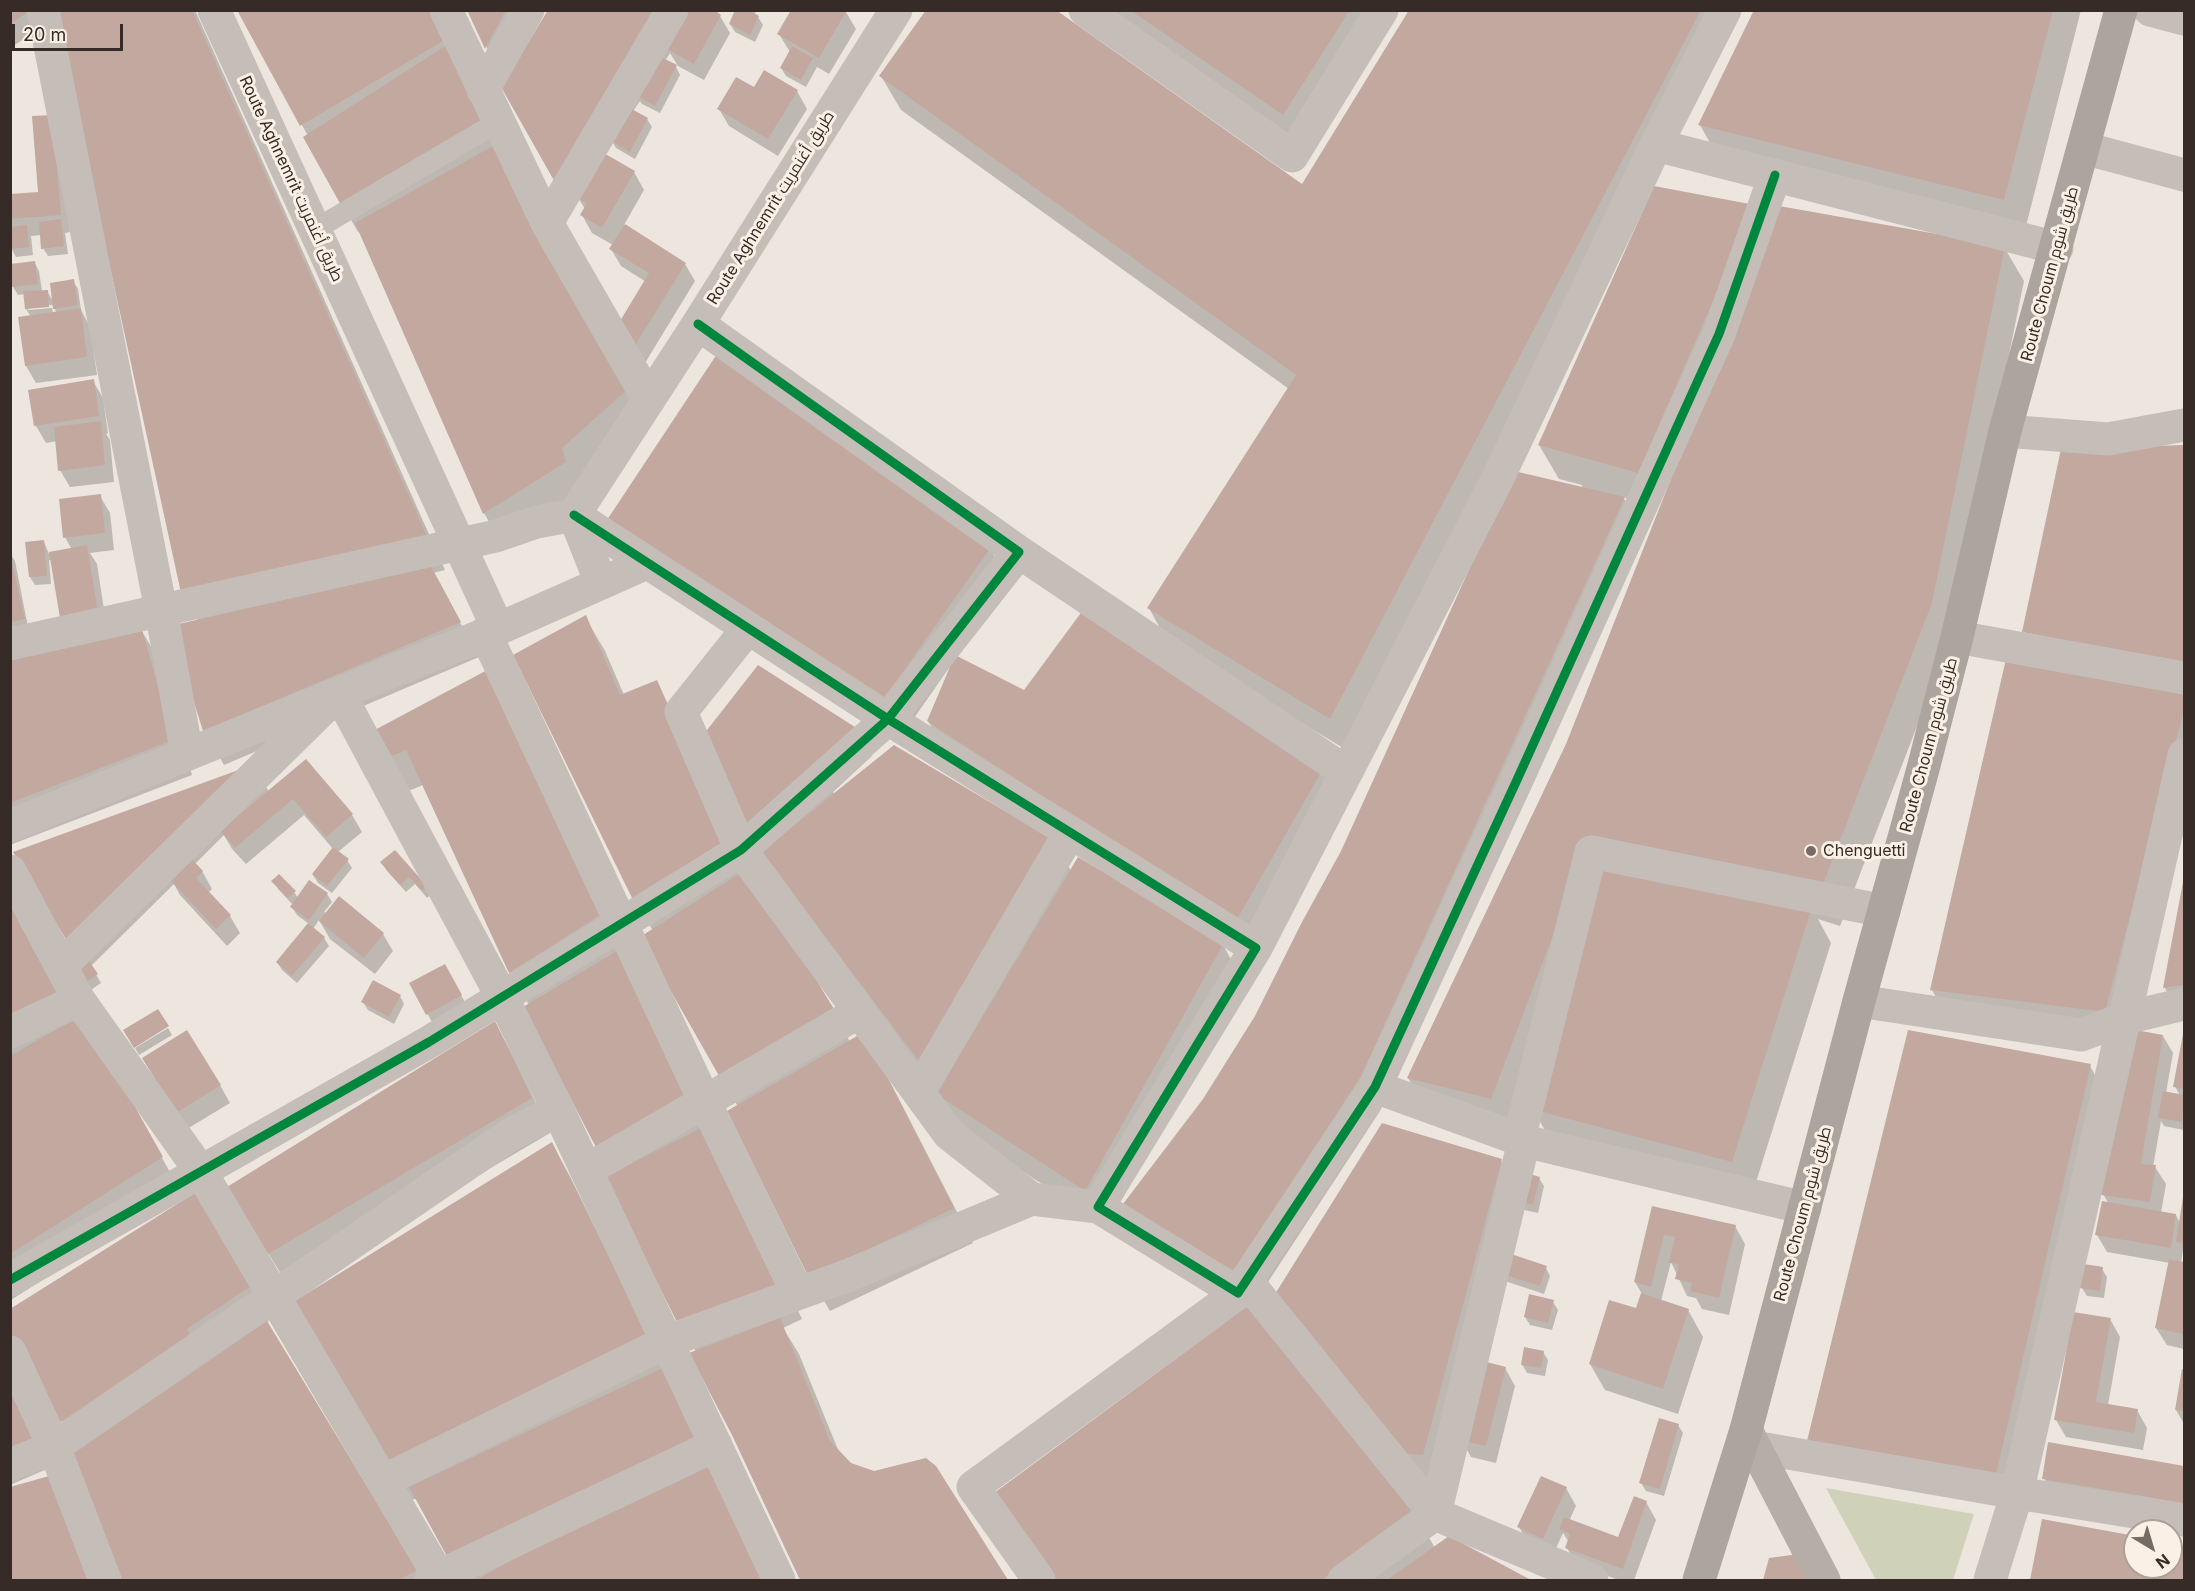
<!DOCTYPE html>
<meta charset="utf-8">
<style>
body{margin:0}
#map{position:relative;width:2195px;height:1591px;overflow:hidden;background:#ede6df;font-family:Inter,sans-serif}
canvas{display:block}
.frame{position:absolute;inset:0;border:12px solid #362b26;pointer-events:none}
.north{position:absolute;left:2123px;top:1519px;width:60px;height:60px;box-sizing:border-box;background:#faf0e5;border:2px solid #aca199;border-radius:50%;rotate:142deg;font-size:16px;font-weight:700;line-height:24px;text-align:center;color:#362b26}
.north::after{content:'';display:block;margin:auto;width:21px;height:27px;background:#766c67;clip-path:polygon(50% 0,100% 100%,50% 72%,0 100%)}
.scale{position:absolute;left:12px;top:24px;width:111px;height:27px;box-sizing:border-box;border:3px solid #362b26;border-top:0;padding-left:8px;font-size:18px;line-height:21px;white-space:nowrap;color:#362b26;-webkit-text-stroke:4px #faf0e5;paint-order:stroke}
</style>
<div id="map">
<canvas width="2195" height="1591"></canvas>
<div class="frame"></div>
<div class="north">N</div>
<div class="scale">20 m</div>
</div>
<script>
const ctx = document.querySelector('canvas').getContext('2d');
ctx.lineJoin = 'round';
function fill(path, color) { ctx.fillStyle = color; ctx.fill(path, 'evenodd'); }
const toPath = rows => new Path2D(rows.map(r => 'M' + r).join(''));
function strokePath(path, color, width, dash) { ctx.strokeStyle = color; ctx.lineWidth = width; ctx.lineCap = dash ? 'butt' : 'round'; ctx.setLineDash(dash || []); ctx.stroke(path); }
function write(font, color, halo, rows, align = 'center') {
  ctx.font = font + ' Inter,Cairo,sans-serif'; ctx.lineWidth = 6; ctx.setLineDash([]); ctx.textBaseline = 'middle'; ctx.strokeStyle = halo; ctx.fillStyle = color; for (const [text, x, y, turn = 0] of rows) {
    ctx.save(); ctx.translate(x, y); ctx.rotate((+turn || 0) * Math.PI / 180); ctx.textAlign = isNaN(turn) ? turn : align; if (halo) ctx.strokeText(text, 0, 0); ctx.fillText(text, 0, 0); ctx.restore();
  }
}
const green = toPath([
 [1826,1488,1974,1514,1953,1580,1876,1580]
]);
const shadow = toPath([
 [10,10,27,10,38,30,10,48],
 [55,10,195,10,445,570,433,573,479,657,224,765,205,731,198,621,182,593],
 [430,10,646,424,585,497,504,547,484,513,360,231,358,232,343,206,308,136,240,12],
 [469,10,544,10,527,43,720,16,730,33,704,80,678,66,670,53,665,61,676,67,680,75,660,113,642,104,640,101,633,111,647,119,652,127,635,159,616,148,613,143,605,156,634,172,644,190,624,225,685,264,695,281,645,363,629,344,646,282,621,266,611,249,613,245,592,233,582,215,585,209,506,82,487,48],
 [737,10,757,10,754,15,758,17,763,25,755,42,735,32,730,24],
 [1101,10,1392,10,1303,148],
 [1410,10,1738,10,1350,752,1168,643,1149,608,1289,389,901,110,881,76,1303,186],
 [1756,10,2081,10,2024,234,1719,159,1700,125],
 [846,12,856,29,829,74,817,67,806,87,786,76,781,68,790,52,779,34],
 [797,91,807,109,778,156,729,126,719,109],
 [52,116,70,232,65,233,68,254,48,256,43,248,42,235,31,236,33,255,16,257,11,248,10,196,39,194],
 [1754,206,2004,247,2024,281,1951,638,1840,926,1818,919,1831,943,1752,1195,1552,1143,1533,1109,1510,1133,1428,1112,1408,1078,1568,744,1674,475,1657,506,1623,497,1644,532,1380,1111,1251,1308,1414,1512,1435,1548,1449,1538,1528,1580,1050,1580,1249,1307,1204,1100,1582,488,1582,485,1559,479,1539,445],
 [34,262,39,271,42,291,47,291,54,303,73,281,78,289,81,310,90,327,97,375,36,383,26,366,31,317,26,309,25,294,18,295,13,287,10,266],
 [52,304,57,313,53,313,52,308,28,310,28,307,52,305],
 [717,357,990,548,1010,582,956,657,1024,691,1322,770,1341,805,1255,956,948,755,928,721,951,665,903,734],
 [93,381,103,398,108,433,106,434,110,440,114,482,70,487,60,470,57,441,46,443,36,426,30,392],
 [2184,446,2184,817,2124,1046,1951,1024,1932,990,2043,665,2062,451],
 [100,496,110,513,114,550,90,553,97,564,107,629,52,560,49,560,51,584,35,585,30,577,44,542,49,554,72,550,65,537],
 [10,553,15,561,28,627,15,630,10,623],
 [585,617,605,651,624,695,656,682,850,1042,883,1068,973,1243,830,1311,810,1277,738,1107,642,938,653,931,636,901],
 [140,628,160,662,192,775,10,845,10,660],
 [490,670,728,1160,802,1319,783,1328,799,1354,839,1452,850,1464,874,1472,935,1467,1006,1580,802,1580,696,1352,683,1329,613,1174,529,1005,510,972,423,785,406,792,386,758],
 [857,730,872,756,833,792,835,794,1056,843,1071,871,1223,945,1242,979,1104,1224,957,1129,783,887,750,830],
 [254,766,269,792,352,815,362,832,338,852,347,860,352,868,332,893,318,883,313,875,333,849,304,815,246,864,232,849,224,835,195,864,202,871,212,889,208,893,230,916,240,933,227,946,180,895,174,884,91,966,101,983,85,994,74,976],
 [395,852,426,887,430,895,427,898,415,884,406,892,387,871,382,863],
 [273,881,294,892,298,898,327,894,332,902,324,912,383,934,393,951,375,974,330,939,319,920,313,929,324,938,329,946,297,983,282,970,277,962,309,924,297,915,292,907,293,905,278,889],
 [2184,885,2184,1022,2165,988],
 [10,893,102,1050,181,1192,11,1300],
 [445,966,466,1004,432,1022,411,984],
 [400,996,404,1004,394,1024,368,1010,363,1002],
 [495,1023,514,1057,550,1133,289,1287,249,1222],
 [168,1028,172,1035,139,1055,135,1048],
 [2163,1036,2173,1053,2166,1093,2180,1096,2175,1086,2184,1036,2184,1130,2164,1126,2161,1121,2153,1167,2155,1167,2166,1184,2161,1213,2176,1215,2180,1223,2184,1199,2184,1250,2183,1250,2181,1263,2184,1264,2184,1349,2167,1345,2156,1328,2170,1263,2107,1252,2097,1235,2109,1204,2103,1194],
 [2090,1066,2109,1100,2015,1509,1829,1475],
 [154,1076,220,1085,230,1103,187,1129],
 [552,1144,571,1178,768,1580,463,1580,417,1498,412,1500,311,1338],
 [1501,1161,1521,1196,1539,1178,1544,1186,1538,1213,1524,1210,1505,1254,1546,1268,1550,1276,1544,1294,1505,1281,1442,1489,1419,1487,1313,1349],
 [198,1193,269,1321,266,1323,423,1580,120,1580,76,1447,10,1330],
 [1653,1208,1735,1226,1745,1244,1729,1315,1702,1309,1696,1298,1687,1296,1671,1262,1661,1301,1688,1310,1703,1337,1678,1414,1605,1390,1590,1364,1637,1310,1642,1294,1635,1282],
 [2102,1269,2107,1277,2104,1298,2087,1296,2082,1288],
 [1553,1302,1558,1310,1552,1330,1530,1325,1525,1317],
 [2110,1319,2120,1337,2108,1405,2137,1410,2147,1428,2143,1450,2066,1437,2056,1420],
 [1543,1352,1548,1360,1545,1376,1527,1373,1522,1364],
 [1505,1368,1515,1386,1496,1463,1471,1457,1461,1439],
 [10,1369,47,1469,10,1485],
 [2183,1371,2184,1371,2184,1424,2176,1410],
 [1678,1425,1683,1433,1664,1496,1646,1491,1641,1483],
 [2050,1444,2184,1467,2184,1526,2059,1504,2044,1478],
 [1566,1488,1576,1506,1569,1521,1619,1539,1646,1502,1656,1520,1634,1580,1619,1580,1577,1565,1567,1548,1569,1542,1563,1533,1553,1555,1529,1544,1519,1527],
 [10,1489,96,1580,10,1580],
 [2043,1521,2135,1538,2135,1567,2171,1567,2171,1545,2184,1547,2184,1580,2031,1580],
 [1771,1560,1821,1580,1764,1580]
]);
const building = toPath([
 [10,10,31,10,10,24],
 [54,10,192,10,427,536,181,593],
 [240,10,432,10,448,38,300,126,238,12],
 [467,10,506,10,485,49],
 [548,10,665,10,556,184,501,87],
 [688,10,714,10,721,15,694,64,667,49],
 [735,10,749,10,759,16,750,35,729,24],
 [791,10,847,10,819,58,777,34],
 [926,10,1056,10,1302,184,1409,10,1701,10,1330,719,1147,608,1296,375,879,76],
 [1130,10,1350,10,1283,115],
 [1754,10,2053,10,2004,200,1698,125],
 [447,45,486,119,342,207,303,137],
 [792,46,813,58,801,80,780,68],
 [657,55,677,65,655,106,635,95],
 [764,70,798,90,768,139,717,109,736,77,754,87],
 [628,107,648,118,630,152,609,140],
 [53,115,61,215,10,219,10,194,38,192,32,116],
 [493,146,628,389,562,448,566,462,483,514,355,223],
 [602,152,635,171,602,228,580,215,587,203,576,197],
 [1654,186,1755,205,1638,473,1538,445],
 [1779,206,2005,246,1932,603,1820,892,1717,863,1591,835,1491,1099,1407,1078,1566,744],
 [61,219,64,246,41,249,39,222],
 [625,224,686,263,634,347,617,326,649,273,609,249],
 [27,225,29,247,10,249,10,227],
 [35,261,38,284,12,287,10,264],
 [74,279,78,305,53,309,50,283],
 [48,290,49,307,25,309,23,291],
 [81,308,87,357,25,366,18,317],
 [717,354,991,547,883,700,605,523],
 [94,379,99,416,34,426,28,390],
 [101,421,105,465,58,471,54,427],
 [2184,445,2184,663,2022,632,2061,449],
 [1514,471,1625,497,1361,1076,1231,1275,1123,1204,1203,1099,1255,1016,1302,922,1341,851],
 [101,494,105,533,63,538,59,499],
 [44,540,47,576,29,577,25,542],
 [87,545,98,612,60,618,49,552],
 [10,553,25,619,10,622],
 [431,566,461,622,203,731,170,626],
 [1086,606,1323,769,1235,923,927,721,955,655,1024,690],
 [586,615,620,695,657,680,730,845,634,902,513,655],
 [141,626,173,740,10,803,10,659],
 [2006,659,2184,683,2184,710,2105,1012,1930,990],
 [758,665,858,729,748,831,700,739],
 [491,668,602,914,509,973,406,750,385,759,371,732],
 [894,745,1057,842,922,1065,761,852],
 [306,759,353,814,326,837,293,799,235,848,220,831],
 [255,764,70,946,13,852],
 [333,847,349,859,327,886,312,874],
 [395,850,427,886,422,890,409,877,400,885,380,862],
 [190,857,203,871,196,878,231,915,216,929,168,878],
 [1078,857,1224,943,1085,1191,936,1094],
 [1603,861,1812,907,1732,1162,1531,1109],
 [748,868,837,1014,722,1081,640,937],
 [279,874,296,891,288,898,271,881],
 [309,880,328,893,309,920,290,907],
 [2183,882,2184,985,2163,988],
 [10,892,65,995,10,1018],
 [339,896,384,933,364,958,319,921],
 [308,923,325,937,292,976,276,962],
 [622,948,691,1098,600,1155,523,1007],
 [85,955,98,974,80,986,67,968],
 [445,964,462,995,426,1015,409,983],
 [373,980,401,995,389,1017,361,1002],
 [158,1009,169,1026,134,1048,123,1030],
 [83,1014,163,1157,10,1254,10,1056],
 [495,1021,532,1098,268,1254,227,1187],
 [2130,1029,2163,1035,2141,1164,2156,1165,2150,1202,2101,1195],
 [187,1030,221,1085,176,1113,142,1058],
 [1908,1030,2091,1064,1996,1475,1807,1441],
 [864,1032,954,1208,809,1278,727,1111],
 [2183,1034,2184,1035,2184,1089,2173,1087],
 [2163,1091,2184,1095,2182,1122,2158,1118],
 [1382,1123,1502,1159,1423,1455,1398,1453,1270,1302],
 [709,1124,784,1285,681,1330,604,1177],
 [552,1142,651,1342,391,1467,290,1304],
 [1526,1173,1540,1177,1533,1205,1518,1201],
 [198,1191,251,1286,187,1329,195,1342,123,1386,60,1422,10,1333,10,1309],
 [2183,1197,2184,1197,2184,1243,2176,1242],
 [2102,1201,2176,1214,2171,1248,2095,1235],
 [1652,1206,1736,1225,1719,1298,1690,1291,1692,1283,1675,1279,1679,1264,1669,1263,1675,1237,1664,1235,1651,1287,1634,1282],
 [1505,1252,1547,1266,1540,1286,1499,1273],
 [2169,1259,2184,1262,2184,1325,2183,1334,2155,1328],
 [2084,1264,2103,1267,2100,1291,2080,1288],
 [1641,1293,1689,1309,1663,1389,1589,1364,1609,1300,1636,1308],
 [1529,1294,1554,1300,1548,1323,1524,1317],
 [1250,1304,1416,1511,1321,1580,1055,1580,990,1496],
 [2073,1312,2111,1318,2096,1402,2138,1409,2134,1433,2054,1420],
 [780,1318,830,1441,851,1463,874,1471,926,1458,936,1466,1008,1580,800,1580,732,1435,689,1353],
 [267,1321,418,1570,398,1580,118,1580,60,1456],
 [1524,1347,1544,1351,1541,1368,1521,1365],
 [1479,1360,1506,1367,1486,1446,1459,1440],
 [669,1365,702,1437,449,1560,409,1487],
 [2182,1369,2184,1370,2184,1411,2175,1410],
 [10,1376,33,1443,10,1453],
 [1659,1418,1679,1424,1660,1489,1639,1483],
 [2048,1442,2184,1466,2184,1503,2042,1479],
 [705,1453,766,1580,476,1580],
 [49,1476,91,1580,10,1580,10,1487],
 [1541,1476,1567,1487,1543,1539,1517,1527],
 [1634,1496,1647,1501,1623,1569,1565,1548,1570,1534,1559,1529,1564,1517,1618,1537],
 [2042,1519,2135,1536,2135,1567,2171,1567,2171,1543,2184,1546,2184,1580,2030,1580],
 [1449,1536,1531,1580,1387,1580],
 [1806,1553,1819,1580,1763,1580,1769,1558]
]);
const lane = toPath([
 [314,230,498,122]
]);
const street = toPath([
 [43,10,161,610,187,754],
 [214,10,498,629],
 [446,10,547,223,649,400],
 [1085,10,1292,156,1382,10],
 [2150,10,2184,19],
 [483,90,528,10],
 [1656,145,2057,248],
 [2084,148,2184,175],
 [547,223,672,10],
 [2005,431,2108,439,2184,425],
 [574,515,888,719,1256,948,1098,1207,1238,1293,1375,1087,1516,782,1719,334,1775,175],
 [574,515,601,583],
 [1019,552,1346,772],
 [748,628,681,712,741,850,949,1134,1032,1199,1098,1207],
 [485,633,704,1100,797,1292],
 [1957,637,2184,678],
 [10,644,496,536,537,522,574,515,698,324,896,10],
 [10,826,498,629,647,563],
 [10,871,79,1000,201,1172,441,1580],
 [1256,948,1498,478,1656,145,1725,10],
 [1859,1001,2081,1035,2126,1018,2184,1004],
 [10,1032,79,1000],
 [919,1092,1070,832],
 [558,1110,779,1580],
 [1519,1139,1591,852,1884,911],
 [1524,1141,1805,1208],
 [587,1170,859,1012],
 [10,1280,429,1042,741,850,888,719,1019,552,698,324],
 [1246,1280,1435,1514,1592,1580],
 [10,1352,54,1447,105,1580],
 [1754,1447,2017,1493,2184,1520],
 [10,1465,54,1447,511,1134,558,1110,502,997,339,693,61,966],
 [383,1481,668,1341,849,1275,1032,1199],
 [431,1580,716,1445],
 [1039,1580,973,1487,1238,1293],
 [1344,1580,1435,1514,1524,1141,1375,1087],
 [1990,1580,2017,1493,2184,755]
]);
const secondary = toPath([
 [1746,1430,1824,1580]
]);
const highway = toPath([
 [1699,1580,1746,1430,1859,1001,1923,769,1957,637,2005,431,2121,10]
]);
const cycleway = toPath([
 [574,515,888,719,1256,948,1098,1207,1238,1293,1375,1087,1516,782,1719,334,1775,175],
 [10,1280,429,1042,741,850,888,719,1019,552,698,324]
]);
const markers = [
 [1811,851,6,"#766c67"]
];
const streetNames = [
 ["Route Aghnemrit طريق أغنمريت",291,179,65],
 ["Route Aghnemrit طريق أغنمريت",771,208,-58],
 ["Route Choum طريق شوم",2050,274,-75],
 ["Route Choum طريق شوم",1929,745,-75],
 ["Route Choum طريق شوم",1803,1214,-75]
];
const poiNames = [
 ["Chenguetti",1823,851]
];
fill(green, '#cfd2b8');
fill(shadow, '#0003');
fill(building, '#c2a89f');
strokePath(lane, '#c5bdb8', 21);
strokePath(street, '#c5bdb8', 33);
strokePath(secondary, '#b6ada8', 33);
strokePath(highway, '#aca49e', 33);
strokePath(cycleway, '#00873e', 9);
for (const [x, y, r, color] of markers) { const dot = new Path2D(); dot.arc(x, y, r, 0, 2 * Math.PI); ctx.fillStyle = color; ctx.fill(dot); strokePath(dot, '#faf0e5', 2); }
write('16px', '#362b26', '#faf0e5', streetNames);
write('16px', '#362b26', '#faf0e5', poiNames, 'left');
</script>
